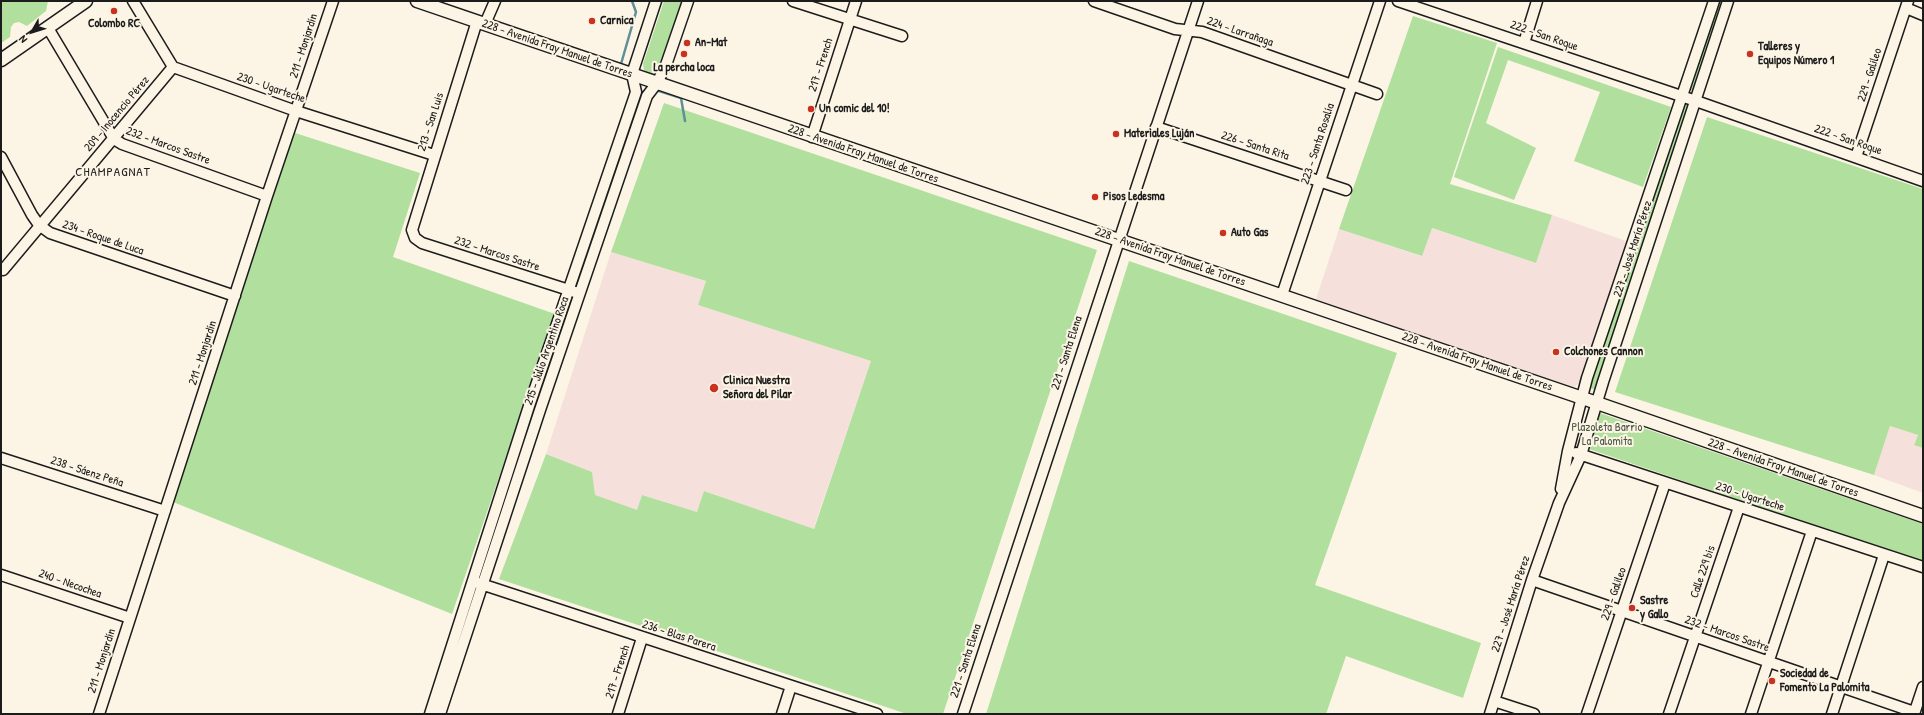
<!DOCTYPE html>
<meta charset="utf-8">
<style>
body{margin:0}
#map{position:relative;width:1924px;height:715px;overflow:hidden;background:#fcf5e5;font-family:"Patrick Hand",sans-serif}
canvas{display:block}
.frame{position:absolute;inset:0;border:2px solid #1c1c1c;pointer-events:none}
.north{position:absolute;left:12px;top:12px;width:40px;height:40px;-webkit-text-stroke:3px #fcf5e5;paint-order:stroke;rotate:231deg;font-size:11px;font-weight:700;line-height:16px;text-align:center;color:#1c1c1c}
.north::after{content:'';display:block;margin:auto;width:14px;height:18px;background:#1c1c1c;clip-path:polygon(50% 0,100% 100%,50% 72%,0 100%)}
</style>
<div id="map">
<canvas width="1924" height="715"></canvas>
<div class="frame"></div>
<div class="north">N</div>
</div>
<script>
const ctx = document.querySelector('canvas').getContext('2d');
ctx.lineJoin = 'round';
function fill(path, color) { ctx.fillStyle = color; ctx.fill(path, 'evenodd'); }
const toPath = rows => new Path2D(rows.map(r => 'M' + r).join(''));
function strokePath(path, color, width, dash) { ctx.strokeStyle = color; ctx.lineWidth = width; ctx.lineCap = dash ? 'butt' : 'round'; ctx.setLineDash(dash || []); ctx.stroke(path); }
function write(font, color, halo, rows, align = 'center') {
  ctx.font = font + ' "Patrick Hand",sans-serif'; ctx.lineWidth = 4; ctx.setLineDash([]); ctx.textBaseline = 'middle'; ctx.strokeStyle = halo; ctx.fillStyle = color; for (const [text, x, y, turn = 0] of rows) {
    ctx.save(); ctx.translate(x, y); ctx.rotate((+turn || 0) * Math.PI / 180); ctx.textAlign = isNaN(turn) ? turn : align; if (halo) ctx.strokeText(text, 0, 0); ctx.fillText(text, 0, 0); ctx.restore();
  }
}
const built = toPath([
 [1552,215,1629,242,1583,380,1572,389,1316,299,1339,229,1421,256,1431,228,1536,263],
 [611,252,706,281,698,305,871,361,813,530,705,491,697,512,642,495,637,511,594,495,592,472,546,454],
 [1890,426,1918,435,1914,444,1923,448,1923,493,1874,475]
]);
const green = toPath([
 [1,1,48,1,46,11,27,26,19,22,14,23,11,27,10,37,1,43],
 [664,1,685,1,657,74,651,75,644,70,643,64],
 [1717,1,1725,1,1695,92,1688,89],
 [1413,16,1497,43,1450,184,1552,215,1536,263,1432,228,1422,256,1339,229],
 [1498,47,1671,107,1643,187,1574,161,1600,92,1508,60,1486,123,1536,148,1514,200,1454,177],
 [664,103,1097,250,943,714,907,714,499,579,546,454,592,472,595,495,637,510,642,495,697,512,704,491,814,529,871,361,698,305,706,281,611,252],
 [1684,104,1690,105,1596,390,1590,388],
 [1707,117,1923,189,1923,448,1914,445,1918,435,1890,426,1874,475,1615,392],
 [292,132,420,173,393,257,555,314,452,614,173,502],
 [1129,261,1397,353,1315,585,1481,643,1463,698,1346,656,1326,714,986,714],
 [1591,410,1923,524,1923,562,1580,446]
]);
const stream = toPath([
 [621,64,636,12,632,1],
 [656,90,681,98,685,121]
]);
const minor = toPath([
 [133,1,173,67,296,111,434,155],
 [793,1,902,36],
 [1094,1,1175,29,1202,32,1377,94],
 [1398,1,1696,101,1923,181],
 [1906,8,1923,15],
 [477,21,412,230,415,238,422,243,575,292],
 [485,24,495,1],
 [48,28,114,139,122,144,267,196],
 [1524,43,1537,1],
 [1156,127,1346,190],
 [812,137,856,1],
 [1,157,32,215,39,225,50,233,235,296],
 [1856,157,1908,1],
 [3,270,173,67],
 [1282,295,1380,1],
 [1576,453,1923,567],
 [1,458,165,511],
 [1561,489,1568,451,1587,378,1714,1],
 [1,575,130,618],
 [1532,580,1914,712],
 [478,583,877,714],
 [1494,701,1534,714],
 [99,714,267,196,333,1],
 [430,714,529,406,636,92,632,74,656,1],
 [440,714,540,410,647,96,657,83,666,65,688,1],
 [618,714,642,638],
 [782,714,791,686],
 [963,714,1198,1],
 [1490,714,1532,580,1559,503,1581,455,1603,382,1728,1],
 [1587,714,1665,483],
 [1669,714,1739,507],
 [1751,714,1812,531],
 [1832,714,1884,555],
 [1914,714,1923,687]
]);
const major = toPath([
 [417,1,1597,403,1923,516],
 [1,60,86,1]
]);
const markers = [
 [114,11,4,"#c8321e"],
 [592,21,4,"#c8321e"],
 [687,43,4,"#c8321e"],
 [684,54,4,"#c8321e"],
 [1750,54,4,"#c8321e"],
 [811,109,4,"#c8321e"],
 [1116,134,4,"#c8321e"],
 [1095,197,4,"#c8321e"],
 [1223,233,4,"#c8321e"],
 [1556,352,4,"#c8321e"],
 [714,388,5,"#c8321e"],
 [1632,608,4,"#c8321e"],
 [1772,681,4,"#c8321e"]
];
const poiNames = [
 ["Carnica",600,21],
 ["Colombo RC",114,24,"center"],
 ["An-Mat",695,43],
 ["Talleres y",1758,47],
 ["Equipos Número 1",1758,61],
 ["La percha loca",684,68,"center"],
 ["Un comic del 10!",819,109],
 ["Materiales Luján",1124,134],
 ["Pisos Ledesma",1103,197],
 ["Auto Gas",1231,233],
 ["Colchones Cannon",1564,352],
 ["Clinica Nuestra",723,381],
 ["Señora del Pilar",723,395],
 ["Sastre",1640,601],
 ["y Gallo",1640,615],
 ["Sociedad de",1780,674],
 ["Fomento La Palomita",1780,688]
];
const streetNames = [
 ["224 - Larrañaga",1240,32,19],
 ["222 - San Roque",1544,36,19],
 ["211 - Monjardín",304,46,-72],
 ["228 - Avenida Fray Manuel de Torres",557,49,19],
 ["217 - French",821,65,-72],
 ["229 - Galileo",1870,75,-72],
 ["230 - Ugarteche",271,88,19],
 ["209 - Inocencio Pérez",117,114,-50],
 ["213 - San Luis",431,122,-72],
 ["222 - San Roque",1848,140,19],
 ["223 - Santa Rosalía",1318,144,-72],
 ["232 - Marcos Sastre",168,146,20],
 ["226 - Santa Rita",1255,146,18],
 ["228 - Avenida Fray Manuel de Torres",863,154,19],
 ["234 - Roque de Luca",103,238,19],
 ["227 - José María Pérez",1633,249,-72],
 ["232 - Marcos Sastre",497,254,18],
 ["228 - Avenida Fray Manuel de Torres",1170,257,19],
 ["215 - Julio Argentino Roca",547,351,-71],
 ["211 - Monjardín",203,353,-72],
 ["221 - Santa Elena",1067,353,-72],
 ["228 - Avenida Fray Manuel de Torres",1477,362,19],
 ["228 - Avenida Fray Manuel de Torres",1783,468,19],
 ["238 - Sáenz Peña",87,472,18],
 ["230 - Ugarteche",1750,497,18],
 ["Calle 229 bis",1703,572,-71],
 ["240 - Necochea",70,584,19],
 ["229 - Galileo",1614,594,-71],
 ["227 - José María Pérez",1511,604,-72],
 ["232 - Marcos Sastre",1727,634,19],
 ["236 - Blas Parera",679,636,18],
 ["211 - Monjardín",102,661,-72],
 ["221 - Santa Elena",966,661,-72],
 ["217 - French",618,672,-72]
];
const parkNames = [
 ["Plazoleta Barrio",1607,428],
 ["La Palomita",1607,442]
];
const neighbourhoodNames = [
 ["CHAMPAGNAT",113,173]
];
fill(built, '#f5e0db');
fill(green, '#b1df9e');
strokePath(stream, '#608f98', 2.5);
strokePath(minor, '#1c1c1c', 13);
strokePath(major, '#1c1c1c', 15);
strokePath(minor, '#fcf5e5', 10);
strokePath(major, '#fcf5e5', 12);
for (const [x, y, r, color] of markers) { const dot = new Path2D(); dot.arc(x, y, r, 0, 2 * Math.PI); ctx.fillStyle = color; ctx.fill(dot); strokePath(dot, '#fcf5e5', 1.5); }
write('bold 12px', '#1c1c1c', '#fcf5e5', poiNames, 'left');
write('12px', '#1c1c1c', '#fcf5e5', streetNames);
write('12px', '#495643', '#fcf5e5', parkNames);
ctx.letterSpacing = '1px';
write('13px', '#1c1c1c', '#fcf5e5', neighbourhoodNames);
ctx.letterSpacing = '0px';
</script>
